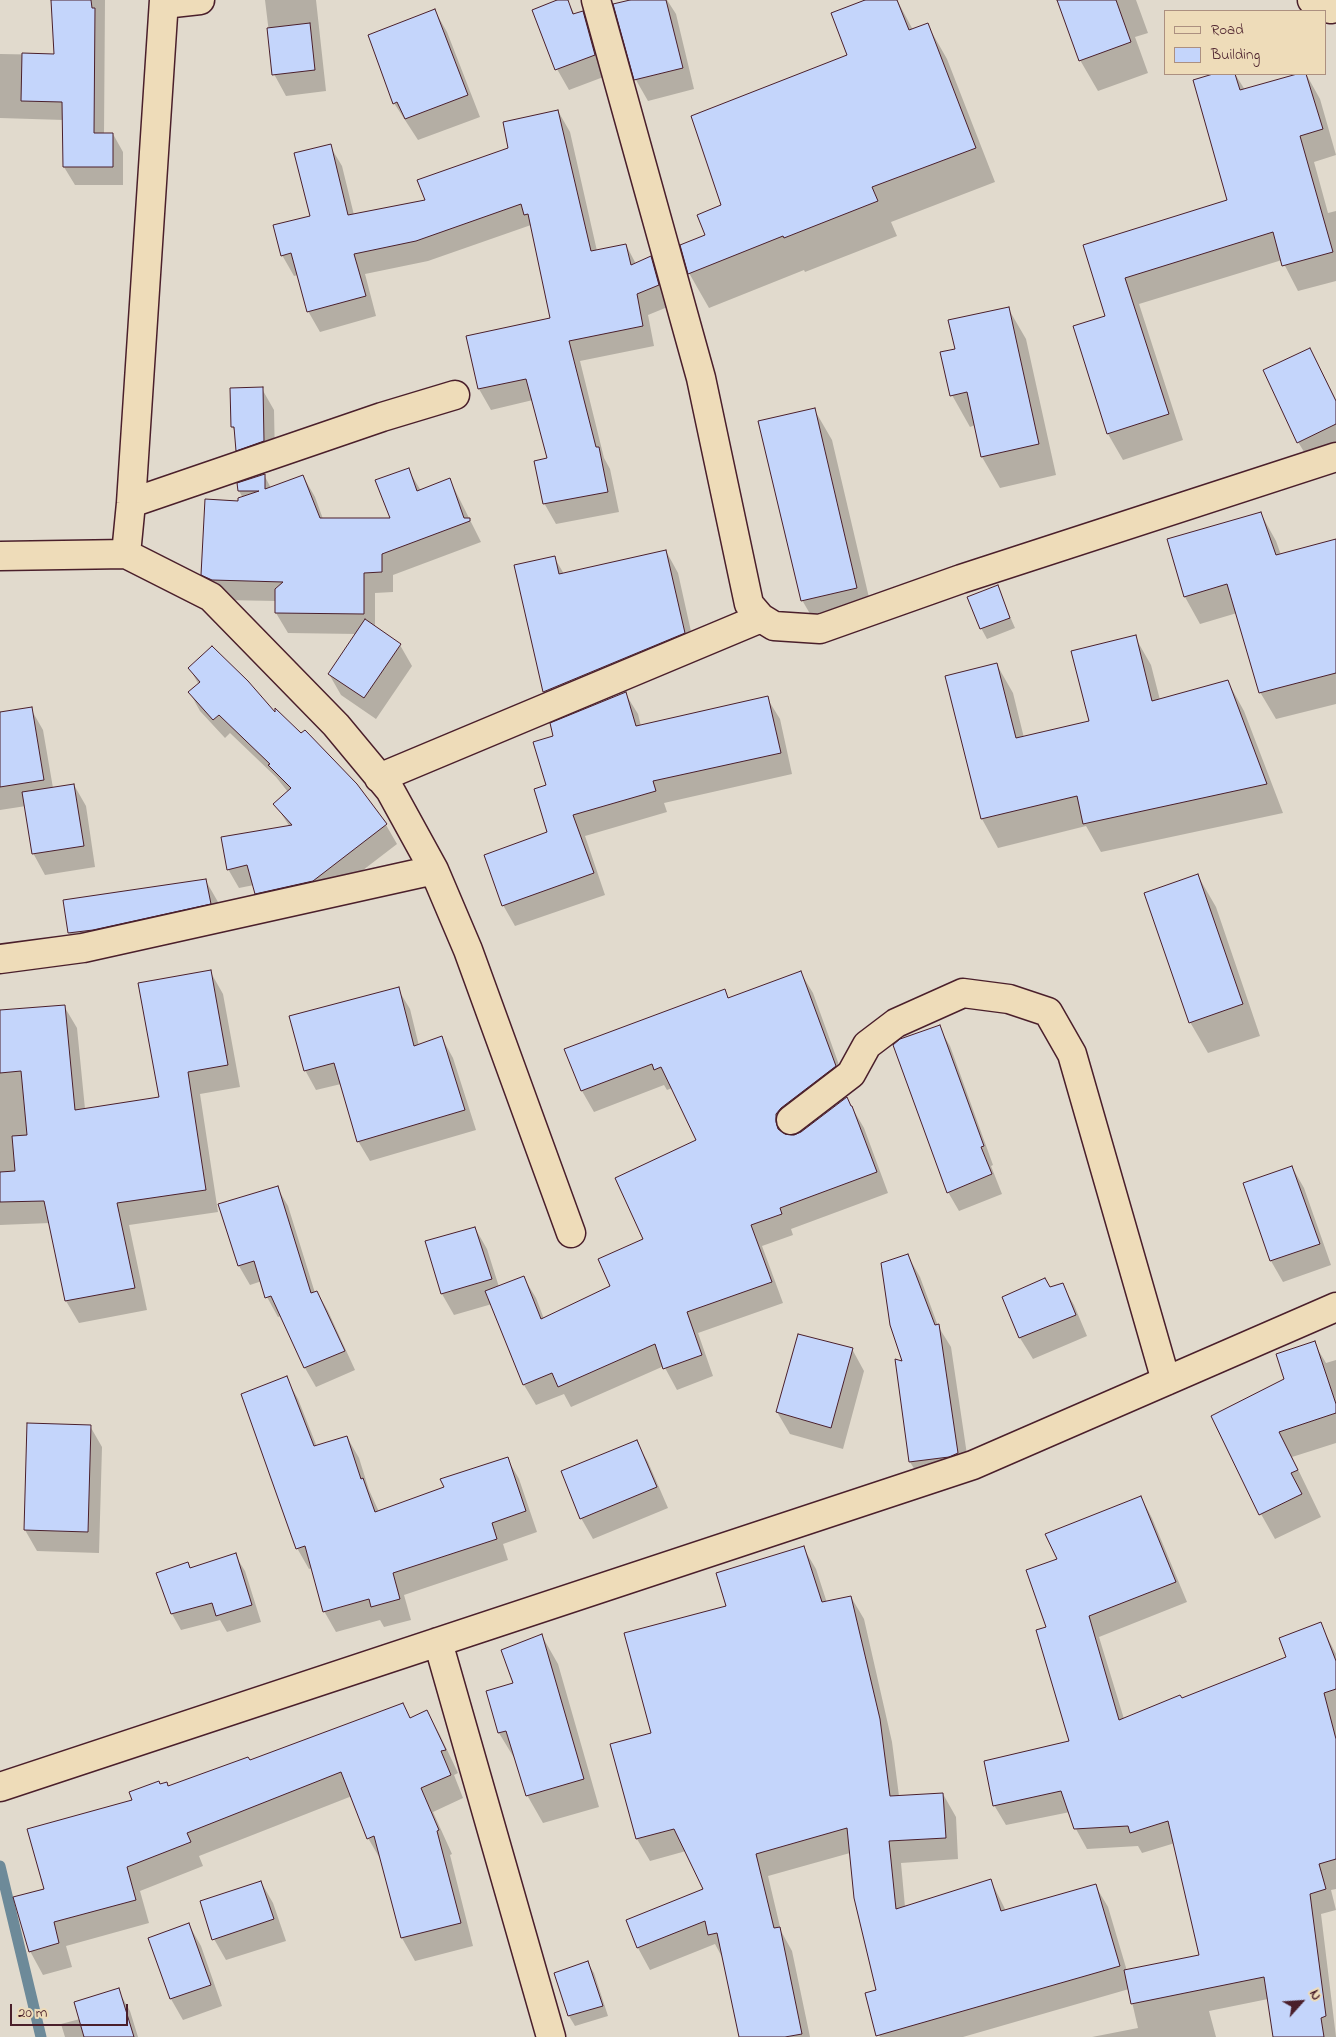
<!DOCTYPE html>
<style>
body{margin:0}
#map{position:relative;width:1336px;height:2037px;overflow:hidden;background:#e1dacd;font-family:"Indie Flower",sans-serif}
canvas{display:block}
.legend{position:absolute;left:1164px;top:10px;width:162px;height:65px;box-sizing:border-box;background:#eedcb9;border:1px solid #ac9080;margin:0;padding:6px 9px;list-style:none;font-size:15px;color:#4a1f2b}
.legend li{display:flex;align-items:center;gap:10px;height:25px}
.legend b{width:25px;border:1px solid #ac9080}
.north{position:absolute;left:1276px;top:1977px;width:50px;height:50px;-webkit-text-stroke:4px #eedcb9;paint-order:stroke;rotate:64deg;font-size:14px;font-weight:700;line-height:20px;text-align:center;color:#4a1f2b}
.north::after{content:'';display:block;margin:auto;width:18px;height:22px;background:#4a1f2b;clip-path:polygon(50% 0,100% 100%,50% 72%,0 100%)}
.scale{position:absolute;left:10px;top:2004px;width:118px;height:22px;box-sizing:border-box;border:2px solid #4a1f2b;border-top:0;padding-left:6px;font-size:15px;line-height:18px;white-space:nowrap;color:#4a1f2b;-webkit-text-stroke:4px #eedcb9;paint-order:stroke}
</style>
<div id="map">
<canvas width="1336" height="2037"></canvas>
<ul class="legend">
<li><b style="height:6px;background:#eedcb9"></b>Road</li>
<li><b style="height:14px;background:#c4d5fb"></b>Building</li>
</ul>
<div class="north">N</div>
<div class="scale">20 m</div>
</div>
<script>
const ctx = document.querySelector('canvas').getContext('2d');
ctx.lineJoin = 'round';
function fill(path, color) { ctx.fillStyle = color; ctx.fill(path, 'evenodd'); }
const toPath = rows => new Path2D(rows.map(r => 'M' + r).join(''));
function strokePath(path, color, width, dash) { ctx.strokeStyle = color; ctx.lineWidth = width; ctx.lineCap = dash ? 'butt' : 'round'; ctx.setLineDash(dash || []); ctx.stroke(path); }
const shadow = toPath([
 [52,0,105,0,104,134,113,134,123,152,123,185,75,185,64,167,64,120,0,118,0,54,55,55],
 [265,0,316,0,326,91,286,96,274,74],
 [560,0,567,0,575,15,582,13,595,34,606,76,569,90,557,69],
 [635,0,667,0,676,14,694,89,648,101,636,80,615,5],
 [868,0,897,0,913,30,927,24,947,59,995,182,891,222,897,236,805,272,804,270,709,308,689,273,707,236,723,206,849,56],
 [1058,0,1136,0,1148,33,1135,37,1148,73,1098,91,1080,60],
 [435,11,447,32,480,117,418,140,394,103,370,36],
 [1217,74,1235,74,1245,90,1306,74,1320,99,1336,155,1314,162,1328,213,1336,211,1336,281,1298,291,1282,260,1139,304,1183,440,1123,460,1108,434,1074,327,1107,316,1084,245,1229,201,1194,81],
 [558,111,570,132,597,251,626,245,636,264,650,258,662,278,670,306,648,315,654,346,580,361,604,458,610,469,619,512,556,524,544,503,549,459,533,400,491,410,479,389,467,337,551,319,531,225,428,261,365,274,376,316,320,332,308,311,298,275,294,276,282,255,311,217,330,146,342,166,354,215,427,201,510,149],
 [1008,308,1026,339,1056,475,1000,488,982,457,975,425,970,427,952,395,957,350],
 [1310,349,1336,400,1336,451,1311,463,1298,442,1264,371],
 [262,389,274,410,275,462,249,471,237,450,236,433,232,427],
 [814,409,832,440,874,619,820,631,802,600],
 [408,469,421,491,450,480,481,542,393,575,393,592,375,593,375,628,400,645,412,666,376,719,341,695,329,674,357,634,288,633,276,613,276,601,224,600,215,595,203,574,243,498,239,491,238,484,264,475,271,488,303,476,315,497,323,519,391,519],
 [1261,514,1276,541,1281,555,1336,541,1336,704,1276,719,1260,692,1237,613,1200,624,1185,597],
 [666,551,678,573,696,654,556,713,544,692,515,566,554,557,564,574],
 [997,587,1015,628,987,639,981,628],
 [1135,637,1151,665,1160,700,1228,682,1244,711,1283,813,1101,852,1086,826,998,848,982,819,947,677,997,665,1013,693,1024,738,1090,722],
 [190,669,276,715,356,785,386,825,397,844,324,900,267,912,256,893,254,885,239,888,228,869,290,827,275,804,288,792,276,777,230,733,225,738,200,711,190,693,199,685],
 [625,693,638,714,641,726,767,698,780,719,792,774,664,803,667,812,585,836,605,895,515,926,503,905,549,833,548,786,555,737],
 [31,709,43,730,53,788,74,785,86,806,95,867,45,875,33,853,26,806,0,810,0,714],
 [1198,876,1216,907,1260,1036,1208,1053,1190,1022],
 [206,881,218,902,222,925,82,954,69,933,64,901],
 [210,971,223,994,240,1087,200,1094,218,1212,129,1225,147,1310,79,1323,66,1301,50,1223,0,1225,0,1011,64,1006,77,1028,85,1109,161,1098],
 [801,973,813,993,847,1087,793,1129,788,1136,794,1137,801,1133,847,1099,864,1128,888,1193,791,1229,793,1235,762,1246,783,1303,698,1333,713,1376,677,1390,664,1366,571,1407,564,1394,536,1405,524,1385,492,1304,454,1315,442,1294,475,1228,487,1249,499,1287,524,1278,536,1298,544,1319,612,1287,645,1240,698,1141,672,1088,667,1090,664,1085,594,1112,582,1091,566,1049,724,990,729,999],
 [398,989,410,1009,419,1046,442,1038,453,1058,476,1130,370,1161,358,1141,341,1084,316,1090,305,1070],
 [939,1027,950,1046,993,1165,991,1166,1002,1194,959,1211,948,1192],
 [1292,1167,1304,1188,1331,1265,1283,1282,1271,1261],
 [277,1187,288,1206,315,1293,317,1292,328,1311,355,1370,316,1387,305,1368,281,1316,278,1317,267,1297,262,1281,250,1285,239,1266,220,1205],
 [908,1256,920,1277,938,1326,951,1347,970,1475,923,1483,910,1462,896,1361,904,1363],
 [1062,1284,1074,1305,1087,1336,1033,1359,1020,1338,1004,1297,1050,1289],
 [1314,1343,1326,1363,1336,1360,1336,1443,1292,1457,1321,1517,1275,1539,1261,1514,1213,1416,1285,1380],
 [852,1349,864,1371,843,1449,790,1434,777,1412],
 [286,1378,298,1399,317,1447,347,1437,359,1458,369,1490,379,1512,445,1488,507,1458,519,1479,537,1532,503,1544,508,1560,404,1595,411,1620,384,1627,380,1620,336,1632,324,1611,312,1568,309,1569,297,1548],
 [90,1426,102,1447,99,1553,37,1551,25,1530],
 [636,1441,648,1462,668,1508,593,1539,581,1518],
 [1141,1497,1152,1518,1187,1602,1099,1637,1124,1719,1181,1700,1288,1657,1320,1623,1336,1654,1336,1889,1331,1890,1336,1910,1321,1914,1336,2037,1274,2037,1268,1999,1209,2011,1216,2037,1092,2037,1138,2028,1129,1989,963,2037,880,2037,876,2030,878,1991,850,1853,768,1876,781,1931,792,1951,810,2037,740,2037,724,1957,722,1957,715,1944,650,1970,638,1948,627,1921,704,1890,686,1851,650,1861,637,1839,612,1745,652,1734,728,1607,803,1547,816,1569,827,1603,851,1597,864,1619,892,1742,899,1796,943,1794,956,1817,958,1859,901,1863,905,1907,991,1881,1006,1911,1095,1885,1108,1907,1127,1971,1201,1956,1175,1843,1142,1853,1138,1846,1087,1849,1076,1829,1070,1812,1006,1825,994,1805,1071,1742,1048,1627,1059,1560],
 [235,1555,245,1571,261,1622,227,1632,220,1620,181,1630,172,1614,187,1563,191,1569],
 [542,1636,558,1664,599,1807,543,1823,527,1795,516,1761,499,1733,487,1692,514,1684],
 [403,1704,411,1719,427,1712,440,1735,458,1773,454,1775,463,1798,433,1812,452,1854,450,1855,473,1946,415,1961,402,1938,382,1862,368,1838,352,1796,199,1856,203,1866,140,1891,149,1923,66,1946,72,1967,43,1975,30,1951,45,1890,133,1800,160,1785,168,1787,250,1761],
 [261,1882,273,1903,286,1941,226,1960,214,1939],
 [189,1925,201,1946,222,2006,183,2020,171,1999,150,1939],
 [588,1963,594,1973,608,2016,575,2026,569,2016,555,1973],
 [118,1990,130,2011,138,2037,65,2037,61,2024,80,2019]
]);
const stream = toPath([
 [0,1866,41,2037]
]);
const building = toPath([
 [51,0,91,0,92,8,95,8,94,133,113,133,113,167,63,167,62,102,21,101,22,53,54,54,51,0],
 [557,0,568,0,573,14,583,11,595,55,555,70,532,10,557,0],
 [630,0,666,0,683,68,634,80,613,4,630,0],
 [865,0,897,0,909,30,928,23,976,148,872,187,878,201,784,238,783,236,688,274,680,245,705,235,697,215,721,205,691,116,847,55,831,13,865,0],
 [1057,0,1116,0,1131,42,1079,61,1057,0],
 [435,9,468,95,405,119,397,102,393,104,368,35,435,9],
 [310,23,315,70,272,75,267,28,310,23],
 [1213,74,1235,74,1240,90,1297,74,1306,74,1323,129,1300,136,1333,252,1282,266,1273,232,1125,278,1169,414,1107,434,1073,326,1105,316,1083,245,1227,200,1193,80,1213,74],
 [558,110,591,251,626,244,631,265,651,256,659,285,637,294,643,326,569,341,596,447,599,447,608,492,543,504,534,461,547,458,526,379,478,389,466,336,550,318,528,214,524,215,521,204,416,241,354,254,366,296,307,312,291,253,281,256,273,225,310,216,294,153,331,144,348,215,425,200,417,180,508,148,503,122,558,110],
 [1009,307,1039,444,981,457,967,392,950,396,940,352,955,349,948,320,1009,307],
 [1310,348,1336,401,1336,424,1297,443,1263,370,1310,348],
 [263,387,264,441,236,451,234,427,231,427,230,388,263,387],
 [815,408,857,588,801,601,758,421,815,408],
 [409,468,417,491,450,478,464,518,470,518,470,521,382,554,382,572,364,573,364,614,275,613,275,589,283,582,212,580,201,575,205,499,238,501,238,498,259,491,238,491,237,483,265,474,265,489,303,475,320,518,390,518,375,480,409,468],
 [1261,512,1276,555,1336,539,1336,673,1259,693,1227,584,1184,597,1167,539,1261,512],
 [666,550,685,633,543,692,514,565,555,556,559,574,666,550],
 [998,585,1010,618,980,629,967,597,998,585],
 [365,619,401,644,364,698,328,674,365,619],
 [1136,635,1152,701,1228,680,1267,784,1083,824,1077,796,981,819,945,676,997,663,1016,738,1089,721,1071,651,1136,635],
 [212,646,248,681,275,712,275,708,301,733,305,730,357,784,387,824,313,881,255,894,247,865,227,870,221,837,292,825,273,804,291,788,268,765,270,764,219,715,213,720,188,692,200,682,188,668,212,646],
 [626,692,636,726,768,696,781,753,653,781,656,791,573,815,594,873,502,906,484,855,547,832,534,789,546,785,533,742,553,736,550,723,626,692],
 [32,707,44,780,0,787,0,712,32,707],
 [74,784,84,846,32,854,22,792,74,784],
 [1198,874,1243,1004,1189,1023,1144,893,1198,874],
 [206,879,211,904,93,930,68,933,63,900,206,879],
 [211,970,228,1065,188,1072,206,1190,117,1203,135,1288,65,1301,44,1201,0,1202,0,1172,15,1171,12,1136,27,1135,21,1071,0,1073,0,1010,65,1005,75,1110,159,1097,138,983,211,970],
 [801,971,836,1066,781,1108,776,1114,776,1122,778,1129,785,1134,794,1135,801,1132,847,1097,851,1106,852,1106,877,1172,780,1208,782,1214,751,1225,772,1282,687,1312,702,1355,663,1369,655,1344,558,1387,552,1373,523,1385,485,1291,524,1276,541,1319,610,1286,598,1259,643,1239,615,1178,696,1140,661,1067,654,1070,652,1064,581,1091,564,1049,725,989,728,998,801,971],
 [399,987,414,1046,442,1036,465,1110,357,1142,334,1063,304,1071,289,1016,399,987],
 [940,1025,984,1146,981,1147,992,1174,947,1193,893,1045,900,1039,940,1025],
 [1292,1166,1320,1244,1270,1261,1243,1183,1292,1166],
 [278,1186,311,1293,317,1291,345,1351,304,1368,271,1296,265,1298,254,1261,238,1266,218,1204,278,1186],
 [475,1227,492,1279,441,1294,425,1241,475,1227],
 [908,1254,935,1325,939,1324,958,1453,949,1457,909,1462,895,1359,902,1361,890,1325,881,1263,908,1254],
 [1045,1278,1050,1287,1063,1283,1076,1315,1019,1338,1002,1297,1045,1278],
 [798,1334,853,1348,831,1428,776,1412,798,1334],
 [1315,1341,1336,1404,1336,1413,1279,1432,1298,1470,1291,1473,1302,1494,1259,1515,1211,1416,1284,1379,1276,1354,1315,1341],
 [287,1376,314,1446,347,1436,361,1479,363,1478,375,1512,444,1487,440,1479,508,1457,526,1511,492,1523,497,1539,393,1573,400,1599,371,1607,369,1599,323,1612,305,1546,296,1549,241,1394,287,1376],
 [27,1423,91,1425,88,1532,24,1530,27,1423],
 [637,1440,657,1487,580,1519,561,1471,637,1440],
 [1141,1496,1176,1582,1089,1616,1119,1720,1180,1695,1182,1698,1286,1657,1279,1638,1321,1622,1336,1661,1336,1689,1324,1693,1336,1739,1336,1859,1319,1864,1326,1889,1310,1894,1326,2016,1321,2018,1324,2037,1273,2037,1264,1977,1131,2004,1124,1970,1199,1955,1168,1821,1130,1833,1128,1826,1074,1829,1061,1791,993,1806,984,1761,1069,1741,1036,1630,1046,1627,1026,1570,1057,1559,1045,1534,1141,1496],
 [804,1546,822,1602,851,1596,880,1719,890,1796,943,1793,946,1838,889,1841,896,1909,991,1879,1001,1911,1096,1884,1120,1966,876,2036,865,1993,876,1990,854,1898,847,1828,756,1854,774,1928,780,1927,802,2034,785,2037,739,2037,717,1933,708,1935,705,1921,637,1948,626,1920,703,1889,674,1829,636,1839,610,1744,651,1733,624,1633,726,1606,716,1573,804,1546],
 [236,1553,252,1605,216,1616,212,1603,171,1614,156,1573,188,1562,190,1568,236,1553],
 [542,1634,584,1779,526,1796,506,1731,498,1733,486,1691,513,1683,501,1650,542,1634],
 [403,1703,410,1718,427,1710,446,1750,441,1751,451,1775,421,1788,439,1830,437,1831,461,1923,401,1938,374,1836,367,1839,341,1772,187,1833,191,1842,127,1867,136,1900,54,1922,59,1943,29,1952,13,1897,44,1889,27,1829,132,1800,129,1792,159,1781,160,1784,167,1782,168,1786,248,1757,250,1760,403,1703],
 [261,1881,274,1919,212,1940,200,1901,261,1881],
 [189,1923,211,1985,170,1999,148,1938,189,1923],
 [588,1961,603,2006,568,2016,554,1973,588,1961],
 [119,1988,134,2037,84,2037,74,2002,119,1988]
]);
const minor = toPath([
 [596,0,701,378,749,604,761,618,774,626,820,629,961,579,1336,457],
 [1312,0,1317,6,1331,9,1336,8],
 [164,4,200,0],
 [131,503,382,417,455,395],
 [126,554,211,597,336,725,390,790,434,870,468,950,571,1233],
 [0,556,126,554,131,503,164,0],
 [379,778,761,618],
 [0,959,83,948,434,870],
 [791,1120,851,1074,867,1045,896,1023,963,993,1009,999,1048,1012,1072,1054,1166,1381],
 [438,1642,551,2037],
 [0,1787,973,1465,1336,1307]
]);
fill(shadow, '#0003');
strokePath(stream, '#6d8a99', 11);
fill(building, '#c4d5fb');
strokePath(building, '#4a1f2b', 1);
strokePath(minor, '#4a1f2b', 31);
strokePath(minor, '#eedcb9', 28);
</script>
